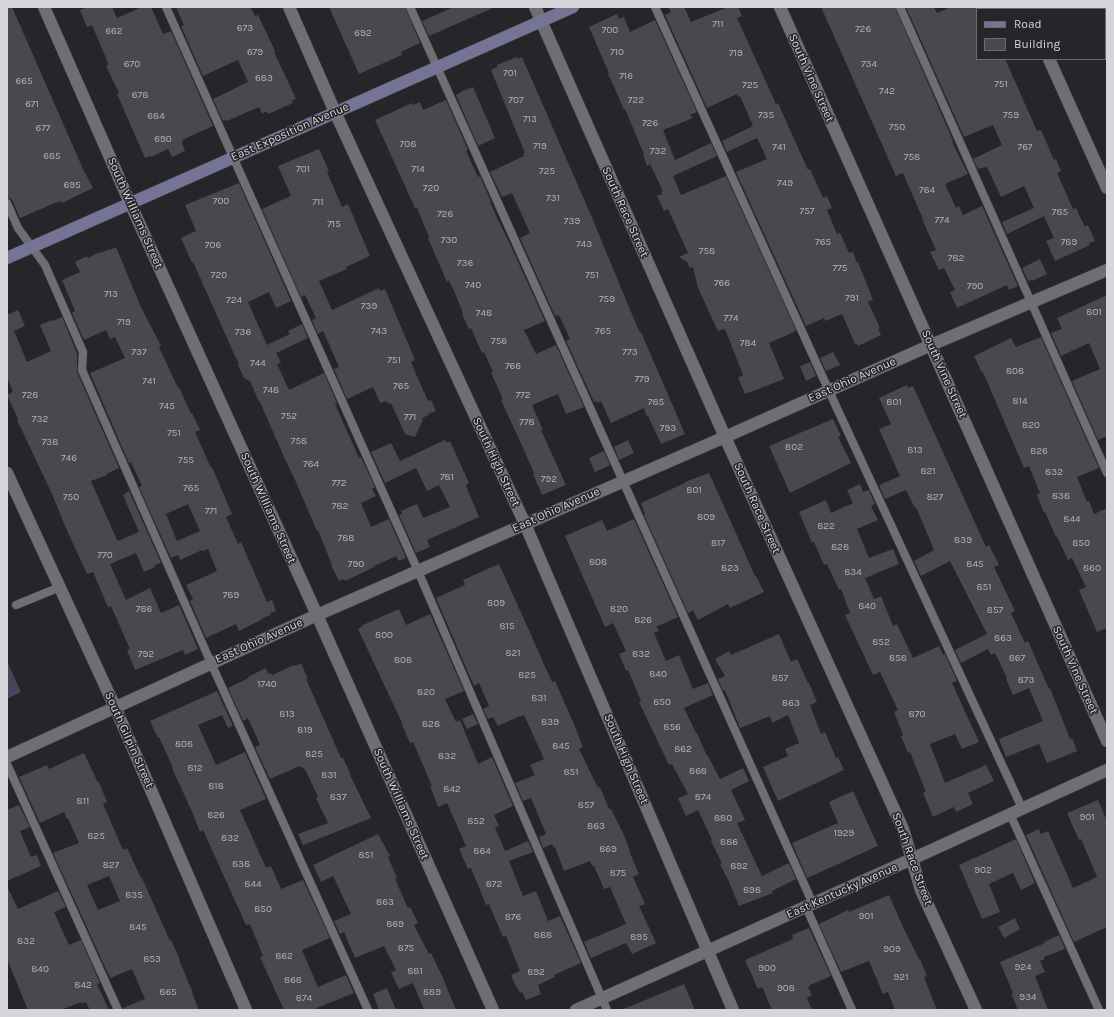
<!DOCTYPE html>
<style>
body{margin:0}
#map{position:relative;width:1114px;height:1017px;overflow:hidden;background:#25252a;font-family:Karla,sans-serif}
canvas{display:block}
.frame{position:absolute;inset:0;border:8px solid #d6d6da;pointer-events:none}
.legend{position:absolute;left:976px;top:8px;width:130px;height:52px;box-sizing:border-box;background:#25252a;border:1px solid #6c6c70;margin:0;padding:5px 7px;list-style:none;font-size:12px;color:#d6d6da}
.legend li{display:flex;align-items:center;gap:8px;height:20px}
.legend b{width:20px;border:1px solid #6c6c70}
</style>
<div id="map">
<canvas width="1114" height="1017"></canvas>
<div class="frame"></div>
<ul class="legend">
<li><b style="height:5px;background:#767494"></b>Road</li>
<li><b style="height:11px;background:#48484e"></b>Building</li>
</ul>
</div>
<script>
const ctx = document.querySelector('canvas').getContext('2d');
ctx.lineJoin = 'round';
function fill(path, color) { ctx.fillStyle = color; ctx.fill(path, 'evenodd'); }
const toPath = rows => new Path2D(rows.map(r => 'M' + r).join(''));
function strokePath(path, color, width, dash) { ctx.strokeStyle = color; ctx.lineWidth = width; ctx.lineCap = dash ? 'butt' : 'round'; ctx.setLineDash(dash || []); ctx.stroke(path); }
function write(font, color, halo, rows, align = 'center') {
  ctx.font = font + ' Karla,sans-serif'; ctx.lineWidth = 3; ctx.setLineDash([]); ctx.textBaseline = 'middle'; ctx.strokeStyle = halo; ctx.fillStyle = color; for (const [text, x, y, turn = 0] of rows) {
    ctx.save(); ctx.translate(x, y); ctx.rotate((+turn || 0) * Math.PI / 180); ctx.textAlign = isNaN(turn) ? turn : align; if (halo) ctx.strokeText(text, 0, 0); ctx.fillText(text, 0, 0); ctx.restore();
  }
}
const green = toPath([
 [7,661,21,692,7,699]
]);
const building = toPath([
 [7,7,12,7,83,169,93,188,62,203,62,201,57,203,57,202,20,218,12,200,10,198,7,198],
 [88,7,112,7,117,18,142,7,151,7,163,34,171,31,213,126,182,140,183,142,182,143,185,151,172,157,168,149,151,157,150,156,145,158,117,94,119,93,106,66,109,64,108,63,92,25,87,27,80,10],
 [176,7,250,7,255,16,258,15,275,51,274,52,296,99,292,100,293,103,268,114,266,111,262,114,259,107,227,121,227,120,223,121,213,99,248,82,238,60,203,76,181,26,184,25],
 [329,7,405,7,420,43,401,52,402,55,359,74],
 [454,7,495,7,429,36,422,21],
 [668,7,684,7,691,22,728,7,738,7,742,16,737,18,776,104,778,103,808,170,810,169,823,198,827,196,832,208,827,210,837,234,840,233,849,253,853,252,857,263,858,262,873,300,868,302,880,328,878,329,881,335,858,346,857,344,855,344,842,314,825,321,824,318,806,326,736,172,767,159,757,138,727,152,722,141,753,126,740,96,738,97,737,94,707,108,665,15,671,12],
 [821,7,895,7,953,141,952,142,968,174,945,184,956,208,959,206,963,215,982,206,1018,286,1009,290,1007,285,957,308,950,292,955,290,944,268,939,270,930,252,936,250,922,219,923,219,903,173,896,176],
 [906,7,934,7,937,13,951,7,977,7,977,59,1005,59,1037,131,1041,130,1054,160,1056,159,1061,171,1057,173,1073,209,1076,208,1085,227,1088,225,1095,241,1089,243,1090,245,1055,261,1046,241,1054,238,1044,216,1007,234,1002,222,1034,208,1024,186,1001,197,987,167,986,168,985,167,978,169,973,159,1002,145,993,125,964,137],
 [617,14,619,19,624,17,630,32,655,20,697,112,690,115,693,118,663,130,675,160,711,143,717,156,673,176,681,195,726,176,796,330,794,332,769,343,784,379,745,394,738,378,743,375,725,329,723,330,723,329,718,331,698,288,693,267,690,268,687,262,679,257,688,253,668,209,664,211,657,196,662,194,661,192,663,191,650,164,647,166,643,154,644,154,625,109,624,110,616,91,608,74,609,73,589,27],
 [517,57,518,59,522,57,593,220,631,312,640,333,641,332,685,434,661,444,648,416,647,417,644,408,611,423,601,401,598,403,597,401,594,402,566,341,570,339,559,315,555,316,520,238,530,233,512,193,502,197,490,172,524,156,523,154,525,153,491,70,497,67,497,65],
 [473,87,495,138,478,146,456,95,460,93,460,92],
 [446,100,468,150,466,151,478,177,480,176,491,202,490,202,497,218,509,242,545,321,524,330,536,354,556,345,584,407,566,414,558,394,532,405,543,430,541,430,566,485,542,495,533,474,534,473,524,450,501,400,503,399,491,373,493,372,484,352,482,353,471,328,469,329,462,314,463,313,454,291,449,281,447,282,428,238,429,237,417,208,415,208,375,120,412,103,413,105,420,102,423,110],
 [319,149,329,171,327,172,342,207,348,204,370,256,346,267,347,269,319,281,332,310,379,288,380,291,385,289,415,360,411,362,416,374,428,401,431,400,436,411,428,414,429,415,422,418,423,420,415,437,405,434,391,403,389,404,388,402,387,403,386,401,380,403,373,387,347,399,334,369,339,367,329,344,323,331,318,334,312,320,316,318,305,295,301,297,262,209,291,196,278,166],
 [239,183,291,301,276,308,269,292,248,302,267,345,290,334,288,331,302,324,308,338,276,353,281,362,277,364,289,390,324,373,337,403,335,404,359,458,361,457,375,487,372,489,376,496,361,503,371,527,389,519,406,558,399,561,396,556,374,566,374,567,345,581,344,579,339,581,331,565,332,565,318,530,317,531,295,480,284,457,260,402,259,402,250,381,244,378,238,365,239,364,235,356,193,262,192,263,181,238,196,231,185,205],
 [116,247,140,305,161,346,159,347,178,388,179,387,191,414,192,413,200,430,195,432,211,468,212,467,232,514,226,517,238,544,241,542,267,602,272,600,276,611,270,613,271,615,263,618,263,619,239,631,236,624,206,638,190,601,193,599,186,585,217,571,208,549,203,551,202,550,180,560,178,555,171,558,139,487,142,486,131,462,129,463,90,373,125,358,115,337,110,339,106,330,84,340,72,313,75,311,62,280,80,272,75,262,87,256,88,258,100,252,100,253,110,249,110,250],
 [188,504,200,531,177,541,166,514],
 [1040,259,1047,274,1032,281,1032,280,1028,281,1022,268],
 [1107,295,1107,436,1098,440,1072,381,1100,369,1089,343,1061,356,1051,333,1062,329,1057,318],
 [18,310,25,326,14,331,27,362,51,351,40,325,52,320,53,321,62,317,77,353,77,372,119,468,106,474,107,475,91,481,117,540,118,541,139,532,123,495,129,491,161,563,154,565,155,567,144,572,136,553,110,564,126,600,150,588,161,613,179,605,198,649,185,655,183,650,135,670,127,650,130,649,111,606,108,607,93,572,87,574,65,526,52,494,17,420,18,419,7,395,13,392,7,377,7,315],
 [1041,337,1099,468,1077,477,1087,502,1089,501,1094,514,1107,508,1107,628,1097,632,1079,590,1086,587,1072,558,1068,560,1057,537,1056,537,1045,512,1044,513,1037,495,1040,493,1029,466,1024,468,983,372,982,373,974,356,1011,338,1016,347],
 [833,352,840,365,826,371,820,358],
 [810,362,816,376,806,381,800,366],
 [907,385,908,388,913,386,986,547,989,545,999,565,994,567,1015,611,1011,613,1025,643,1028,641,1049,689,1050,688,1070,739,1072,738,1077,751,1047,763,1039,744,1006,757,999,739,1043,721,1029,688,1013,695,1006,679,1007,678,995,653,991,655,988,649,961,663,955,650,987,634,950,561,921,576,914,561,934,550,916,507,915,508,906,490,885,499,879,485,900,476,879,429,891,424,879,398],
 [833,419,841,436,838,437,851,463,790,493,769,446],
 [445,440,447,443,450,441,469,483,466,485,466,486,479,517,427,540,430,547,416,553,399,515,402,514,401,511,417,504,423,518,450,507,439,485,427,491,416,468,385,483,371,452,391,443,400,461],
 [628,440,634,453,619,460,614,447],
 [604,451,610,465,595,472,589,458],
 [709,473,755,576,756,576,764,592,730,608,728,604,698,620,693,610,688,613,644,515,645,514,641,503,685,483,685,482],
 [860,484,863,492,869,490,875,504,871,506,878,520,857,529,869,558,893,549,899,564,865,578,874,599,881,596,893,626,897,624,913,658,939,646,943,655,945,654,957,681,952,683,979,742,962,749,955,734,930,744,945,783,986,765,994,781,968,793,973,804,956,812,954,807,933,817,923,793,926,792,910,752,908,753,901,736,903,735,894,712,898,710,880,672,873,675,845,615,850,613,841,589,839,590,827,564,824,565,814,542,812,543,799,512,826,500,831,513,853,503,847,490],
 [634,519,678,617,656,627,659,631,654,633,666,661,679,655,693,689,708,683,713,695,684,708,696,733,697,733,707,756,708,756,720,779,743,768,749,781,731,790,745,820,737,823,762,876,789,863,796,879,772,891,773,893,739,906,729,882,720,864,722,863,711,841,712,840,698,810,686,816,678,798,688,794,672,764,669,765,639,702,641,701,628,670,626,671,619,654,626,651,613,623,605,627,565,536,602,520,607,531],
 [499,564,528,628,543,662,552,682,555,681,573,722,583,747,579,749,598,788,600,787,609,809,611,809,623,833,630,851,629,851,639,874,633,877,645,904,639,906,656,943,632,954,626,943,591,958,584,942,626,924,610,887,604,889,594,866,592,866,590,861,564,871,555,847,554,848,552,844,543,848,539,837,546,834,531,798,523,801,515,783,535,775,530,765,544,759,524,715,520,717,520,716,498,726,493,717,488,719,483,709,489,706,479,683,474,686,436,598,465,585,463,580],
 [399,609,406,625,430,614,464,691,445,699,456,722,460,720,478,764,492,757,513,806,494,815,499,826,495,828,505,851,528,841,533,852,509,861,523,896,536,891,548,921,560,916,581,963,554,975,555,977,538,985,541,994,526,1000,522,992,520,993,517,987,516,987,511,975,520,971,506,936,503,937,489,904,486,905,471,868,468,869,459,849,466,846,447,803,438,807,430,786,432,786,413,742,410,743,402,725,403,725,358,629,363,626,363,625],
 [779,634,791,662,797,659,808,683,809,683,817,702,810,705,821,734,825,732,836,758,838,757,844,770,778,801,763,767,788,756,785,749,799,743,788,715,772,723,770,716,740,728,725,690,723,691,718,679,725,676,715,659,729,651,731,655],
 [301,663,308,679,306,679,341,758,343,758,351,775,350,775,371,818,303,845,298,834,328,823,316,798,318,797,305,769,304,770,303,767,301,768,300,766,270,779,255,747,260,745,248,718,243,721,228,688,249,678,248,677,266,668,268,674,271,673,272,675,294,665,295,666],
 [217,691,233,726,228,728,222,715,198,725,216,765,245,752,266,799,240,810,266,868,271,866,281,889,303,880,330,938,302,950,318,987,346,975,354,993,312,1010,284,1010,260,957,263,956,250,924,246,925,203,830,200,832,193,814,172,768,173,768,159,737,158,738,150,721],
 [473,714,478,724,467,729,462,719],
 [84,753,98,783,99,782,107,802,103,804,123,850,127,848,141,878,142,878,170,941,171,940,180,960,179,960,193,993,192,993,199,1010,123,1010,123,1008,145,999,132,969,110,978,53,853,79,843,68,818,67,819,64,812,40,823,19,777,47,765,49,769],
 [109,876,120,901,98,910,87,885],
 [853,791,878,846,807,878,792,843,838,823,829,802],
 [1098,800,1107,821,1107,927,1074,942,1026,835,1039,829,1041,834,1048,831,1073,888,1097,877,1081,839,1079,840,1067,813],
 [19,805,30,827,20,831,31,857,37,855,41,866,7,881,7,810],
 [378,834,390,856,388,857,397,878,395,879,408,908,410,907,418,923,414,925,429,954,431,953,443,978,456,1010,424,1010,413,983,399,989,391,972,396,970,384,946,355,958,344,932,340,934,334,921,351,914,333,876,321,882,313,865],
 [1016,839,1035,883,1021,890,1013,873,989,884,1000,912,982,919,959,865],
 [7,886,18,909,58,891,66,907,54,912,69,945,81,940,100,983,97,984,109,1010,90,1010,86,1002,82,1004,81,1002,61,1010,28,1010,7,959],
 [889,895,903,927,919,959,920,959,927,976,924,977,937,1010,895,1010,888,992,883,994,869,961,841,972,819,924,848,910,849,912],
 [1015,918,1020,929,1004,938,998,927],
 [809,928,831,976,810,985,810,986,808,987,812,995,807,998,812,1010,772,1010,762,987,758,989,745,960,793,939,792,935],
 [1059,935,1065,949,1044,957,1045,959,1040,961,1045,972,1035,976,1048,1010,1018,1010,1011,993,1013,993,1000,962,1045,943,1044,942],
 [684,984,695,1010,621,1010],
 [387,988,396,1010,379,1010,373,994]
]);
const lane = toPath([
 [166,7,418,571,607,1010],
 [410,7,813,904],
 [655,7,829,391,1022,808],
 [900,7,1107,473],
 [7,203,18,228,45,265,83,352,82,370,211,663,368,1010],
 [16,605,60,587],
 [7,764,118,1010],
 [1010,814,1099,1010],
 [806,907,852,1010]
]);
const street = toPath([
 [44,7,130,203,317,615,493,1010],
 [289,7,335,112,525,524,733,1010],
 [535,7,725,437,903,829,921,890,976,1010],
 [780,7,1107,741],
 [1026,7,1027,9],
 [1049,59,1107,188],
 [7,473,115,707,246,1010],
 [7,757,317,615,725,437,931,345,1107,270],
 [576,1010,912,859,1107,770]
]);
const secondary = toPath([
 [7,258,573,7]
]);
const numberNames = [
 ["711",718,24],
 ["673",245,28],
 ["726",863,29],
 ["700",610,30],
 ["662",114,31],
 ["692",363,33],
 ["679",255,52],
 ["710",617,52],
 ["719",736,53],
 ["670",132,64],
 ["734",869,64],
 ["701",510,73],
 ["716",626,76],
 ["683",264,78],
 ["665",24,81],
 ["751",1001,84],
 ["725",750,85],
 ["742",887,91],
 ["678",140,95],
 ["707",516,100],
 ["722",636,100],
 ["671",32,104],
 ["735",766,115],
 ["759",1011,115],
 ["684",156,116],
 ["713",530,119],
 ["726",650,123],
 ["750",897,127],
 ["677",43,128],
 ["690",163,139],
 ["708",408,144],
 ["719",540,146],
 ["741",779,147],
 ["767",1025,147],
 ["732",658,151],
 ["685",52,156],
 ["758",912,157],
 ["701",303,169],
 ["714",418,169],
 ["725",547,171],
 ["749",785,183],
 ["695",72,185],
 ["720",431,188],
 ["764",927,190],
 ["731",553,198],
 ["700",221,201],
 ["711",318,202],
 ["757",807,211],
 ["785",1060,212],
 ["726",445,214],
 ["774",942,220],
 ["739",572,221],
 ["715",334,224],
 ["730",449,240],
 ["765",823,242],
 ["789",1069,242],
 ["743",584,244],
 ["706",213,245],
 ["758",707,251],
 ["782",956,258],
 ["736",465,263],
 ["775",840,268],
 ["720",219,275],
 ["751",592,275],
 ["766",722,283],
 ["740",473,285],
 ["790",975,286],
 ["713",111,294],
 ["791",852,298],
 ["759",607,299],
 ["724",234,300],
 ["739",369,306],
 ["801",1094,312],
 ["748",484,313],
 ["774",731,318],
 ["719",124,322],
 ["743",379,331],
 ["765",603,331],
 ["736",243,332],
 ["756",499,341],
 ["784",748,343],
 ["737",139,352],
 ["773",630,352],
 ["751",394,360],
 ["744",258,363],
 ["766",513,366],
 ["808",1015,371],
 ["779",642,379],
 ["741",149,381],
 ["765",401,386],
 ["748",271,390],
 ["728",30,395],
 ["772",523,395],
 ["814",1020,401],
 ["785",656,402],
 ["801",894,402],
 ["745",167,406],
 ["752",289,416],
 ["771",410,417],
 ["732",40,419],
 ["778",527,422],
 ["820",1031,425],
 ["793",668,428],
 ["751",174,433],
 ["758",299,441],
 ["738",50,442],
 ["802",794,447],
 ["813",915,450],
 ["826",1039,451],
 ["746",69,458],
 ["755",186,460],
 ["764",311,464],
 ["821",928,471],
 ["832",1054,472],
 ["781",447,477],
 ["792",549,479],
 ["772",339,483],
 ["765",191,488],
 ["801",694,490],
 ["838",1061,496],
 ["750",71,497],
 ["827",935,497],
 ["782",340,506],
 ["771",211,511],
 ["809",706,517],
 ["844",1072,519],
 ["822",826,526],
 ["788",346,538],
 ["839",963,540],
 ["817",718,543],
 ["850",1081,543],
 ["828",840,547],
 ["770",105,555],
 ["808",598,562],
 ["790",356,564],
 ["845",975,564],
 ["823",730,568],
 ["860",1092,568],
 ["834",853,572],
 ["851",984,587],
 ["789",231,595],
 ["809",496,603],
 ["840",867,606],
 ["786",144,609],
 ["820",619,609],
 ["857",995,610],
 ["826",643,620],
 ["815",507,626],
 ["800",384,635],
 ["863",1003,638],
 ["852",881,642],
 ["821",513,653],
 ["792",146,654],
 ["832",641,654],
 ["858",898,658],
 ["867",1017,658],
 ["808",403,660],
 ["840",658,674],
 ["825",527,675],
 ["857",780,678],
 ["873",1026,680],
 ["1740",267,684],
 ["820",426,692],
 ["831",539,698],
 ["850",662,702],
 ["863",791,703],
 ["813",287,714],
 ["870",917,714],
 ["839",550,722],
 ["828",431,724],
 ["856",672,727],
 ["819",305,730],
 ["808",184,744],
 ["845",561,746],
 ["862",683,749],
 ["825",314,754],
 ["832",447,756],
 ["812",195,768],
 ["868",698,771],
 ["851",571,772],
 ["831",329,775],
 ["818",216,786],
 ["842",452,789],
 ["837",338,797],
 ["874",703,797],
 ["811",83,801],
 ["857",586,805],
 ["826",216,815],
 ["901",1087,817],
 ["880",723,818],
 ["852",476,821],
 ["863",596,826],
 ["1929",844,833],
 ["825",96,836],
 ["832",230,838],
 ["886",729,842],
 ["869",608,849],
 ["864",482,851],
 ["851",366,855],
 ["838",241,864],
 ["827",111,865],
 ["892",739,866],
 ["902",983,870],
 ["875",618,873],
 ["844",253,884],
 ["872",494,884],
 ["898",752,890],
 ["835",134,895],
 ["863",385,902],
 ["850",263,909],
 ["901",866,916],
 ["876",513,917],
 ["869",395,924],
 ["845",138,927],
 ["888",543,935],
 ["895",639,937],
 ["832",26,941],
 ["875",406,948],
 ["909",892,949],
 ["862",284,956],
 ["853",152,959],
 ["924",1023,967],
 ["900",767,968],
 ["840",40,969],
 ["881",415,971],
 ["892",536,972],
 ["921",901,977],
 ["868",293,980],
 ["842",83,985],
 ["908",786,988],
 ["865",168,992],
 ["889",432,992],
 ["934",1028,997],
 ["874",304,998]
];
const streetNames = [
 ["South Vine Street",811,78,66],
 ["East Exposition Avenue",290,132,-24],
 ["South Race Street",625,212,66],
 ["South Williams Street",135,213,66],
 ["South Vine Street",944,374,66],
 ["East Ohio Avenue",852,380,-24],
 ["South High Street",496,462,65],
 ["South Williams Street",268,508,66],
 ["South Race Street",757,508,66],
 ["East Ohio Avenue",556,510,-24],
 ["East Ohio Avenue",259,641,-24],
 ["South Vine Street",1075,670,66],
 ["South Gilpin Street",129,740,66],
 ["South High Street",626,759,67],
 ["South Williams Street",401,804,66],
 ["South Race Street",912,859,70],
 ["East Kentucky Avenue",842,891,-24]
];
fill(green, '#46455c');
fill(building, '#48484e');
strokePath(lane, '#424247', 9);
strokePath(street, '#424247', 13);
strokePath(secondary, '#424247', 13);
strokePath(lane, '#6e6e74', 8);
strokePath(street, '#6e6e74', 12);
strokePath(secondary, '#767494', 12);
write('10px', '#b2b2b7', null, numberNames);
write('12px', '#d6d6da', '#25252a', streetNames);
</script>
